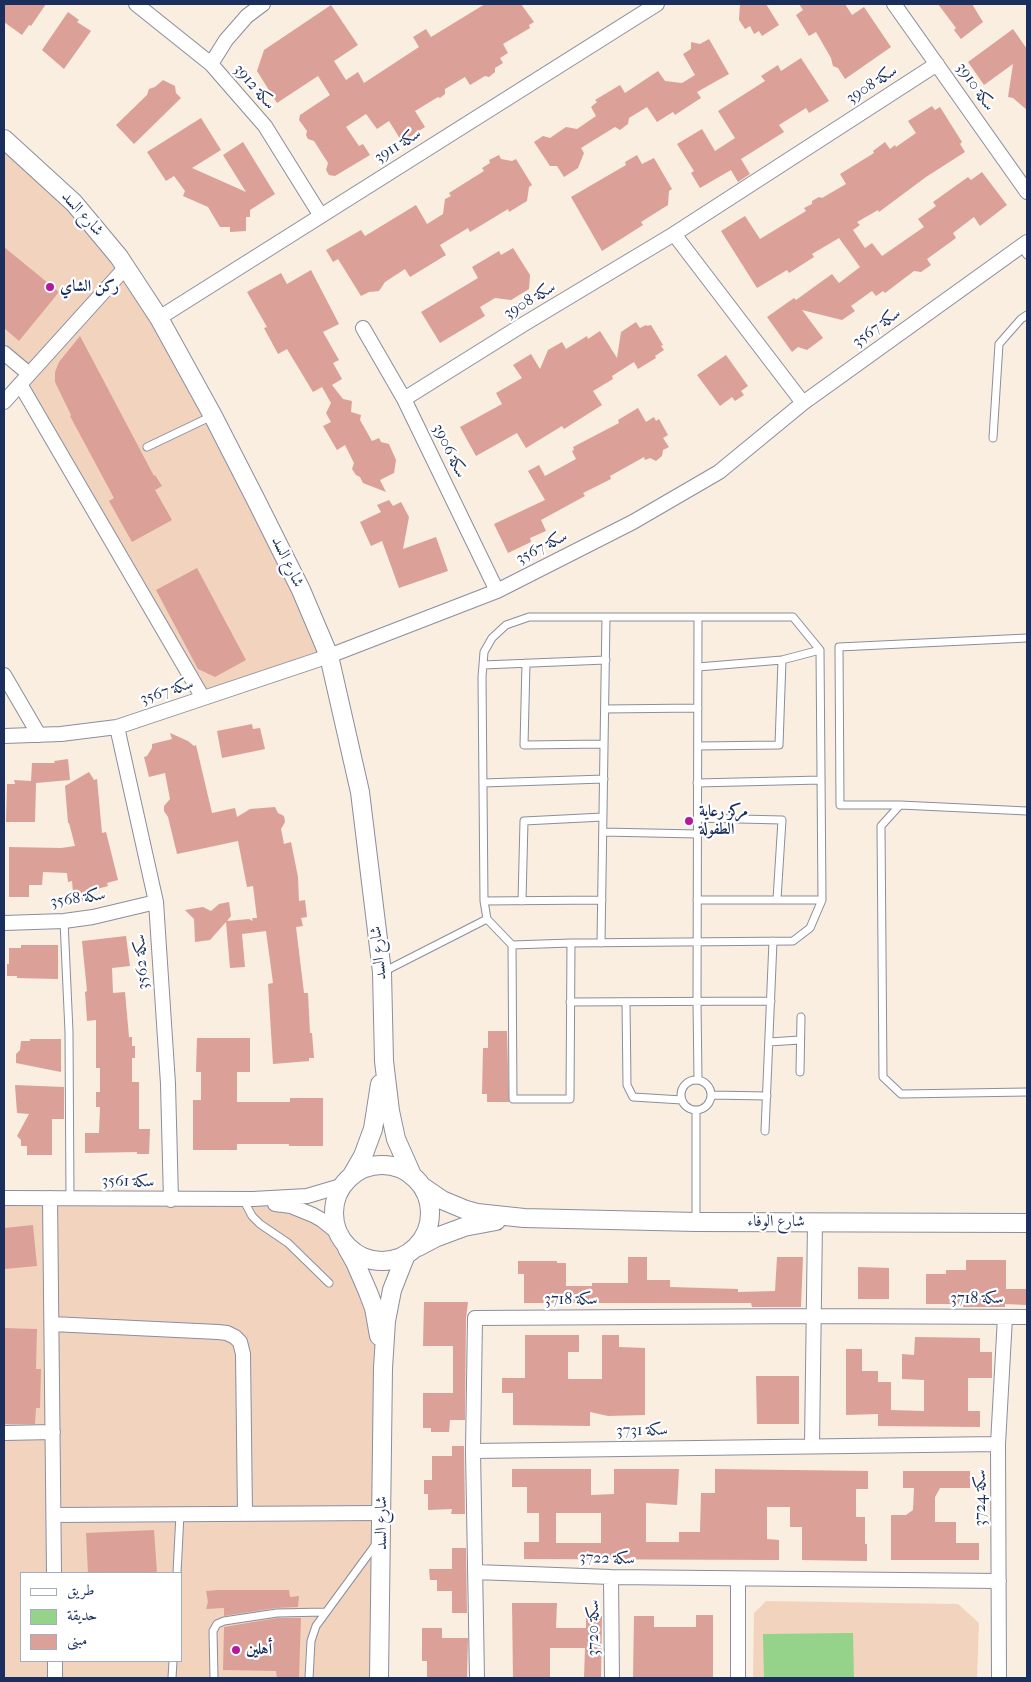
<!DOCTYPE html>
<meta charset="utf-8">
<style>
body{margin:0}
#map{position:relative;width:1031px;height:1682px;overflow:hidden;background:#f9eedf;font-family:"IM FELL French Canon",Amiri,serif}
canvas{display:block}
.frame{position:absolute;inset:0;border:5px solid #1b2f5e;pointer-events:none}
.legend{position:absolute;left:20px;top:1572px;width:162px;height:90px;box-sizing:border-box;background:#fff;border:1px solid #a4acbf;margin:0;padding:6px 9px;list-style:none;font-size:15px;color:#1b2f5e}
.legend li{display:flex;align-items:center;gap:10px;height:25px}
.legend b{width:25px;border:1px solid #a4acbf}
</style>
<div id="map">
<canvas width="1031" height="1682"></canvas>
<div class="frame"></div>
<ul class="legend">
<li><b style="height:6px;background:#fff"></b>طريق</li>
<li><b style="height:14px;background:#94d389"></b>حديقة</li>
<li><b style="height:14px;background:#dba097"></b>مبنى</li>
</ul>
</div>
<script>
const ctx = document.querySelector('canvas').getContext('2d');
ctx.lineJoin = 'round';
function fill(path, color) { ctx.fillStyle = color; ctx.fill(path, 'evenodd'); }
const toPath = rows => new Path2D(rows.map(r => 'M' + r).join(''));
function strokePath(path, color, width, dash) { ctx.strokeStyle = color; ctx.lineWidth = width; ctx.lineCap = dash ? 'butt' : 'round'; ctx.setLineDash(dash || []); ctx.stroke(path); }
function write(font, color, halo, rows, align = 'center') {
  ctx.font = font + ' "IM FELL French Canon",Amiri,serif'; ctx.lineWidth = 4.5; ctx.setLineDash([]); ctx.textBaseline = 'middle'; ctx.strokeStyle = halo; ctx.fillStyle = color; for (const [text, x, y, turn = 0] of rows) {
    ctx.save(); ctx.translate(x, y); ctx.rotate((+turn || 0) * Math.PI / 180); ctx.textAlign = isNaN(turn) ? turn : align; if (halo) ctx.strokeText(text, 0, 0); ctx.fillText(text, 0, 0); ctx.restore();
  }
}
const built = toPath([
 [4,139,74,203,159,318,329,656,203,698,20,384,29,374,4,353],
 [4,1198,243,1199,291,1206,337,1232,355,1262,377,1322,379,1678,4,1678],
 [21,1573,181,1573,181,1661,21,1661],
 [766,1601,958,1604,979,1623,977,1678,753,1678,754,1613]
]);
const green = toPath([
 [853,1633,854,1678,764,1678,763,1634]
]);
const building = toPath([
 [4,4,46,4,31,26,29,25,22,35,4,22],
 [485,4,521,4,534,22,529,25,530,28,503,44,508,53,500,58,503,63,495,68,495,72,489,77,485,76,470,85,465,77,445,89,445,94,440,98,438,97,415,111,425,127,402,142,389,121,377,129,366,114,346,127,359,146,363,144,370,155,335,176,329,175,326,170,328,163,314,141,308,139,306,135,307,131,299,120,300,115,330,95,318,76,277,103,257,71,264,50,331,5,358,45,334,61,346,80,358,72,364,83,419,47,413,37,426,29,431,37],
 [740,4,766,4,779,25,762,36,759,31,754,34,750,26,745,29,739,20],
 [799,4,845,4,852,15,864,7,891,47,845,79,838,68,833,66,831,58,816,32,809,36,796,15,803,10],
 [938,4,972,4,983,22,961,39,954,30,956,28],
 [68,12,79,20,77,22,91,31,64,69,42,50],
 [1013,29,1027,49,1027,110,1013,98,1008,97,1013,64,984,85,968,62],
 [709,39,729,74,697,92,701,98,675,115,673,112,657,122,647,107,629,118,628,124,620,130,615,127,581,148,584,153,578,168,564,177,557,166,550,166,534,142,543,136,550,138,566,127,577,129,596,116,591,107,597,102,595,100,620,85,625,93,658,71,665,81,682,83,695,75,683,54,691,49,691,42,700,44],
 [801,58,829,101,809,113,806,108,779,125,784,132,741,159,750,174,738,182,731,170,700,188,691,173,694,171,677,144,702,129,715,151,735,138,718,111,765,81,761,76,778,65,781,71],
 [163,80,175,86,176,93,181,98,134,144,116,125,147,95,149,89,155,87],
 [932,106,935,110,940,107,962,142,960,144,965,152,926,177,879,212,878,210,857,222,860,225,853,230,865,248,872,243,882,256,924,227,918,219,936,206,933,202,968,177,971,180,982,172,1007,205,980,226,974,217,953,233,956,238,927,259,931,265,921,272,914,271,885,293,883,291,876,296,872,291,851,306,855,311,842,320,802,310,823,338,807,350,798,347,792,352,767,317,794,298,796,300,832,274,839,283,860,267,839,238,812,254,814,257,789,273,787,270,757,288,721,231,745,216,760,239,806,211,804,208,812,204,812,201,819,197,822,198,846,184,840,174,874,153,873,151,885,142,890,149,895,145,896,147,916,133,908,121],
 [201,118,221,150,192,168,246,192,223,155,243,142,275,194,250,210,250,217,246,217,246,231,230,232,230,227,220,227,208,207,183,196,185,191,174,176,166,181,147,152],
 [499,155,501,159,512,161,516,159,532,185,529,187,527,201,509,212,508,209,470,232,468,228,440,245,446,255,410,277,405,269,385,282,379,291,369,292,361,296,338,259,333,262,326,250,361,230,365,236,416,205,427,224,443,214,445,199,451,196,449,193,484,171,482,168,490,163,489,160],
 [637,155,642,164,654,158,672,189,669,191,668,205,641,222,643,225,602,251,571,197,626,165,625,162],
 [4,247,59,292,19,341,4,328],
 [513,248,530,275,529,289,511,300,495,298,480,307,485,316,440,343,421,312,478,278,472,267,499,251,501,255],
 [311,270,339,324,323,332,339,360,333,363,342,379,332,385,343,399,352,401,351,412,361,415,360,420,372,441,379,438,381,442,389,444,396,460,394,473,380,480,386,492,363,483,360,477,356,475,352,469,354,463,345,445,337,450,323,426,331,422,326,413,331,403,322,387,313,392,287,349,278,354,264,328,267,327,247,292,281,273,287,284],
 [636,322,640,328,646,325,647,326,651,325,663,345,661,346,664,350,655,356,656,358,638,369,634,362,612,376,613,379,593,391,602,405,564,429,562,426,526,448,517,433,476,456,460,427,502,404,496,393,522,378,513,365,531,354,540,369,548,350,562,342,566,349,587,336,588,339,600,331,617,358,621,332],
 [80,336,154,476,155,475,162,486,155,490,172,520,132,542,109,501,114,498,70,416,71,415,55,382,55,372,59,362],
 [726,355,748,386,741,391,744,395,735,401,732,397,720,406,697,375],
 [638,408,646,422,654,417,656,421,659,419,668,435,663,438,669,447,663,450,662,456,656,461,650,458,645,460,644,457,610,476,611,479,583,493,585,496,541,520,546,531,530,538,531,542,508,553,494,524,545,500,528,471,539,465,545,476,576,459,572,451,574,450,573,447,619,423,618,420],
 [389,500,393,506,401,502,409,517,403,549,436,537,448,571,399,588,382,541,371,546,360,522,381,512,377,505],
 [197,568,246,660,215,677,198,669,156,590],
 [252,724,253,729,260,728,265,749,222,758,217,731],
 [170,733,188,741,194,746,196,745,212,813,235,808,237,817,250,809,275,807,278,813,284,816,285,822,281,829,284,844,291,842,298,877,299,901,305,900,307,917,301,918,303,926,296,927,304,993,308,993,310,1033,312,1033,314,1058,309,1058,309,1061,273,1064,268,984,273,983,266,931,242,934,245,967,230,968,226,922,210,940,195,942,194,919,185,910,203,907,211,911,219,904,229,902,231,916,227,921,249,919,253,921,252,918,257,918,253,886,247,887,238,841,177,854,168,817,164,811,164,806,170,799,165,773,149,777,144,757,147,756,152,748,152,744,172,739],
 [68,759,70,780,36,783,35,822,6,822,7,784,15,784,14,780,31,781,32,763,55,763,54,761],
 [89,772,94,780,97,779,102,833,106,832,118,880,107,883,108,886,86,892,88,899,74,903,72,881,68,882,67,873,43,872,42,885,29,885,29,897,9,897,9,847,61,848,75,846,69,823,68,823,65,786],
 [126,936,130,966,112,968,113,993,125,992,129,1037,132,1037,132,1046,135,1046,135,1058,132,1058,132,1082,139,1082,139,1129,150,1129,149,1154,137,1154,137,1152,85,1153,85,1133,99,1133,100,1107,96,1107,96,1092,100,1092,100,1068,96,1068,96,1020,87,1021,85,992,87,991,82,941],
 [21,945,58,945,58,979,17,978,17,976,7,976,7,964,9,964,9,948,21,948],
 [488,1031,507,1031,509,1102,487,1102,487,1094,482,1094,483,1048,488,1048],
 [197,1038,250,1038,250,1072,237,1072,237,1102,290,1102,290,1098,323,1098,323,1146,289,1146,289,1144,237,1144,237,1150,193,1150,193,1100,201,1100,201,1072,196,1072],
 [30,1039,61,1039,61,1072,16,1063,16,1054,20,1050,21,1041,30,1041],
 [15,1085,64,1087,64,1119,52,1119,52,1155,27,1155,27,1146,21,1146,21,1140,17,1136,29,1114,17,1113],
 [33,1225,37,1266,4,1269,4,1228],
 [628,1257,647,1257,647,1280,670,1280,670,1287,738,1289,738,1292,775,1291,777,1257,803,1257,801,1307,752,1307,751,1303,524,1303,524,1274,518,1274,518,1261,557,1261,557,1263,566,1263,566,1286,592,1286,592,1283,628,1283],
 [966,1260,1006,1260,1006,1289,1027,1289,1027,1305,1005,1304,1005,1307,959,1307,959,1304,926,1304,926,1274,946,1274,946,1270,966,1270],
 [858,1267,889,1268,889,1299,858,1299],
 [424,1302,468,1302,466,1318,465,1420,450,1420,449,1432,431,1432,431,1428,423,1428,423,1393,453,1393,453,1346,423,1346],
 [4,1328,37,1329,36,1369,41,1369,40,1408,36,1408,35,1424,4,1424],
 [525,1335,579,1335,579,1352,568,1352,568,1379,602,1379,602,1335,619,1335,619,1347,645,1348,645,1415,608,1416,590,1412,590,1426,513,1425,513,1393,502,1393,502,1378,525,1378],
 [915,1337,980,1338,980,1352,992,1352,992,1378,968,1378,968,1411,980,1411,980,1427,878,1426,878,1414,846,1415,846,1349,862,1349,862,1371,878,1371,878,1382,891,1382,891,1410,924,1411,924,1380,902,1379,902,1354,914,1355],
 [756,1376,799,1376,799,1424,757,1424],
 [452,1446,464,1446,465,1514,451,1514,452,1509,428,1510,428,1494,424,1494,424,1480,432,1480,432,1456,452,1456],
 [512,1469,591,1469,591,1495,614,1494,614,1469,679,1469,677,1505,646,1503,646,1542,679,1542,679,1532,700,1532,701,1493,715,1493,715,1469,868,1471,868,1489,856,1489,856,1517,865,1517,865,1544,867,1544,867,1561,802,1560,802,1527,790,1527,790,1507,767,1507,767,1539,779,1540,779,1560,524,1559,524,1542,539,1542,539,1513,527,1513,527,1487,512,1487],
 [556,1513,601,1513,601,1543,556,1543],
 [903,1471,970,1471,970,1488,940,1488,935,1497,935,1522,956,1522,956,1543,979,1543,979,1560,891,1560,891,1515,906,1515,913,1510,914,1488,903,1488],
 [154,1530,157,1573,88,1573,86,1533],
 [452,1548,466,1548,467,1613,452,1613,452,1591,437,1591,437,1580,430,1580,429,1569,452,1569],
 [218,1590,289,1590,290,1597,299,1596,298,1607,276,1608,224,1616,224,1608,206,1609,208,1602,206,1591],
 [512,1603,557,1603,556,1628,586,1628,586,1616,602,1616,601,1678,584,1678,585,1648,550,1648,550,1677,513,1678],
 [696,1615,713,1615,713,1678,633,1678,634,1616,654,1616,654,1627,696,1627],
 [277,1618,301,1618,299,1678,277,1678,276,1671,223,1670,224,1627],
 [422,1628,442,1628,442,1638,468,1638,467,1678,427,1678,427,1661,422,1661]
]);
const service = toPath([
 [1021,246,1027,255],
 [993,438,999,344,1021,319,1027,315],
 [147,447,212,416],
 [698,618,697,1002,698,1080],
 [526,663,524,745,604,744],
 [483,665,606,660],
 [698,667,782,660,820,650],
 [605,709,698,708],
 [698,746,779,745,782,660],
 [483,783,604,779],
 [697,783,821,780],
 [900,805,840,805,839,647,1027,638],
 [1027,811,900,805,881,826,883,1077,901,1094,1027,1092],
 [697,818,782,820,777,899],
 [603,832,697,834],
 [697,900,822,900],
 [484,901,602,900],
 [522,901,524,821,603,817],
 [64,921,69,1032,70,1199],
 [601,943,606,617],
 [512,945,571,943,793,941,810,928,822,900,820,650,793,617,529,617,506,625,492,638,484,652,482,677,484,901,487,919,512,945,513,1099,570,1099,571,943],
 [383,972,487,919],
 [570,1002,771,1001],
 [626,1002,627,1085,633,1097,682,1100],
 [769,1042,800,1040],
 [800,1072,801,1017],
 '681 1095a15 15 0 1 1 30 0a15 15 0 1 1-30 0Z',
 [711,1095,767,1096],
 [765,1131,773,941],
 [243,1199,252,1216,260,1224,288,1243,329,1283],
 [696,1221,696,1110],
 [177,1573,180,1514],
 [172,1678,173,1661],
 [214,1678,213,1631,217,1624,224,1621,277,1613,325,1612],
 [309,1678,311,1641,316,1626,376,1544]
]);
const minor = toPath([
 [136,4,211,64,265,126,321,216],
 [894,4,1027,192],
 [211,64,226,40,247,16,263,4],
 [674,234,803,403],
 [159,318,657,4],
 [363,328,404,399,497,591],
 [4,353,29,374],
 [20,384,203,698],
 [404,399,524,324,674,234,937,64],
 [4,402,126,267],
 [4,675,39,735],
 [117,727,156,902,168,1084,171,1200],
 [4,736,61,734,117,727,329,656,497,591,633,522,719,472,803,403,1027,242],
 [4,923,64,921,93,917,156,902],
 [4,1198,253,1199,307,1196,341,1186],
 [50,1198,54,1573],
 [275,1204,291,1206,313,1215,322,1220,337,1232],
 [52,1324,218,1332,227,1333,235,1337,240,1342,243,1354,245,1514],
 [4,1433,53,1432],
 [812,1445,815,1222],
 [473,1451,998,1444],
 [54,1515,381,1513],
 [475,1572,611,1577,999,1581],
 [611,1577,612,1678],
 [738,1579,738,1678],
 [55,1661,55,1678],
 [477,1678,473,1451,475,1318,814,1316,1027,1317],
 [999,1678,998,1444,1005,1317]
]);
const tertiary = toPath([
 [4,139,74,203,119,257,159,318,213,416,255,498,301,590,329,656,360,792,382,972,384,1061,390,1111,396,1139,412,1175],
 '334 1213a48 48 0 1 1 96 0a48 48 0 1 1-96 0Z',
 [352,1175,363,1156,373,1129,380,1084],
 [423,1187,442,1200,466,1210,477,1213,524,1218,696,1222,1027,1223],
 [418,1247,437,1237,464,1227,496,1221],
 [347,1248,355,1262,368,1292,374,1308,379,1336],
 [379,1678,383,1368,386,1321,392,1290,405,1257]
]);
const markers = [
 [50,287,5,"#b5179e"],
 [689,821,5,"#b5179e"],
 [236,1650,5,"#b5179e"]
];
const streetNames = [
 ["سكة 3908",872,85,-33],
 ["سكة 3912",254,87,49],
 ["سكة 3910",975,87,55],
 ["سكة 3911",398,146,-32],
 ["شارع السد",82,214,48],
 ["سكة 3908",530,301,-31],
 ["سكة 3567",877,328,-36],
 ["سكة 3906",449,451,64],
 ["سكة 3567",542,548,-27],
 ["شارع السد",287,562,64],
 ["سكة 3567",167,692,-18],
 ["سكة 3568",78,899,-8],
 ["شارع السد",379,953,-96],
 ["سكة 3562",142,962,-94],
 ["سكة 3561",128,1182,1],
 ["شارع الوفاء",776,1222],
 ["سكة 3718",977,1299],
 ["سكة 3718",571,1300],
 ["سكة 3731",642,1431,-1],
 ["سكة 3724",981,1498,-90],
 ["شارع السد",382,1523,-90],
 ["سكة 3722",607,1559,2],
 ["سكة 3720",594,1628,-90]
];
const poiNames = [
 ["ركن الشاي",60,287],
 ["مركز رعاية",699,812],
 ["الطفولة",699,830],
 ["أهلين",246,1650]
];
fill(built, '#f2d4be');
fill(green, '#94d389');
fill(building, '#dba097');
strokePath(service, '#8a8e9e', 9);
strokePath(minor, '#8a8e9e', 16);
strokePath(tertiary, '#8a8e9e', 20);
strokePath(service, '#fff', 7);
strokePath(minor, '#fff', 14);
strokePath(tertiary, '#fff', 18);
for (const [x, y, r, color] of markers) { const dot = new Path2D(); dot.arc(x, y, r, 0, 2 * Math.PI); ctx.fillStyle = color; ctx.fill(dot); strokePath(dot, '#fff', 2); }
write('16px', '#1b2f5e', '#fff', streetNames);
write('bold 16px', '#1b2f5e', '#fff', poiNames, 'left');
</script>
